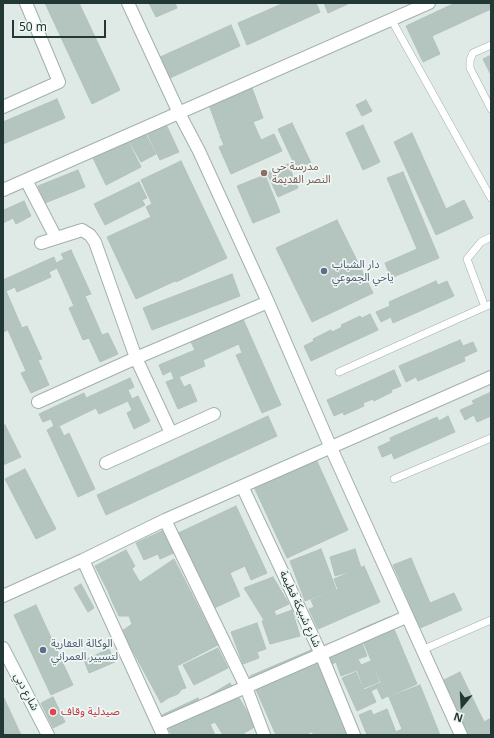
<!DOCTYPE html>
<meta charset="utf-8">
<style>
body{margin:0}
#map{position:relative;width:494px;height:738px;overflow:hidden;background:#dfe9e5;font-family:"Noto Sans",sans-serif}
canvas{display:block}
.frame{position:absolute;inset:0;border:4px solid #213834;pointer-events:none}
.north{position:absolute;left:442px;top:686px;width:40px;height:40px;-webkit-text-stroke:3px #eff6f3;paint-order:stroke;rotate:198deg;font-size:11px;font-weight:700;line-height:16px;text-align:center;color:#213834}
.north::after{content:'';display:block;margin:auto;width:14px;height:18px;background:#213834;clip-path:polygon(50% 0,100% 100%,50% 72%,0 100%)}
.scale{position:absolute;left:12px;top:20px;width:94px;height:18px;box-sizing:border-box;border:2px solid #213834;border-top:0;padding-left:5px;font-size:12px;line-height:14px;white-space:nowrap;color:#213834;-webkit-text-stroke:3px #eff6f3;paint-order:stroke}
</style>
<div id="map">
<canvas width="494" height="738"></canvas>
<div class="frame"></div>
<div class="north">N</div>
<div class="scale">50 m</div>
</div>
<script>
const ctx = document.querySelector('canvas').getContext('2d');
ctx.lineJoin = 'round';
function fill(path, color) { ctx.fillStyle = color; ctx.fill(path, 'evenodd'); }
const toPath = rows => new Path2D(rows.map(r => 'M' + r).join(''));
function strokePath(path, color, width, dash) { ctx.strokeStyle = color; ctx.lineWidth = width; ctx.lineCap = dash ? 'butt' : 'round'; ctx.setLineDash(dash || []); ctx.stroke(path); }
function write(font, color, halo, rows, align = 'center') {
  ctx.font = font + ' "Noto Sans","Noto Sans Arabic",sans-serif'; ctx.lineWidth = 3.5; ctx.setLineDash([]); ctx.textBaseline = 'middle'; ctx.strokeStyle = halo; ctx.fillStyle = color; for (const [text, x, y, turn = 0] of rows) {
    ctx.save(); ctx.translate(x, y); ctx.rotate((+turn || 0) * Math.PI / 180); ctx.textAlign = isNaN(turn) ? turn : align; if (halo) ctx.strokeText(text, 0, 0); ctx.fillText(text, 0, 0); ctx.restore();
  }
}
const building = toPath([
 [45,3,79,3,120,90,92,104,45,3],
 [149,3,175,3,177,8,156,17,149,3],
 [284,3,316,3,320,12,247,45,238,23,284,3],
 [324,3,350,3,328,13,324,3],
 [455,3,491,3,491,9,432,36,440,54,423,62,406,26,455,3],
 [231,25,240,46,168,79,158,58,231,25],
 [491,55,491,75,483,59,491,55],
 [252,88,263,118,220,135,209,105,252,88],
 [57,99,65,118,3,144,3,122,57,99],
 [366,100,372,111,362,116,356,105,366,100],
 [164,120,179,152,160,160,145,129,164,120],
 [253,122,261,140,274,134,282,151,231,174,219,147,224,145,220,136,253,122],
 [292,123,311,163,297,170,278,129,292,123],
 [363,125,380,162,363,170,346,133,363,125],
 [144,131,156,154,141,162,128,139,144,131],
 [412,133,446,209,464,200,473,218,436,235,394,142,412,133],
 [127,139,141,167,106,185,92,156,127,139],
 [181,161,227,258,176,282,175,281,136,299,107,237,151,217,146,207,152,204,141,180,181,161],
 [288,164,298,188,278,197,267,173,288,164],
 [78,170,85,187,45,203,38,186,78,170],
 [403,172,439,258,391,278,385,263,417,249,387,178,403,172],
 [265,175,280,212,253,223,237,186,265,175],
 [139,182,147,198,142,200,145,205,105,225,94,204,139,182],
 [24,201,31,216,16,224,13,218,3,223,3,208,4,210,24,201],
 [337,220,373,293,312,322,276,248,337,220],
 [71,250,91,294,85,296,102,335,108,333,118,354,100,362,89,338,83,340,69,308,74,306,57,268,49,272,51,277,17,292,15,287,6,291,22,328,27,326,42,359,38,360,49,385,31,393,21,373,26,371,8,330,3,332,3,280,54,257,56,263,64,259,61,254,71,250],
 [232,274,240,296,152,330,143,308,232,274],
 [436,281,438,285,447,281,454,296,393,323,391,317,381,322,376,312,390,306,389,302,436,281],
 [370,314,378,330,311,361,304,346,314,341,313,339,331,330,332,332,342,327,341,325,360,316,362,318,370,314],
 [243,319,281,405,262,413,236,355,242,353,239,344,203,360,205,366,179,377,184,387,190,384,197,401,178,409,166,382,174,379,171,371,163,375,159,365,195,350,191,342,243,319],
 [460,340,463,346,473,342,477,351,464,357,465,361,418,381,416,377,406,382,399,366,460,340],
 [394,370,401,386,391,390,392,392,374,401,373,399,363,403,364,406,344,415,343,412,334,416,327,400,394,370],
 [130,378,134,387,128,390,132,399,138,396,150,421,134,429,127,413,132,410,128,401,99,414,96,408,59,426,64,436,69,433,95,489,78,497,47,430,54,426,51,419,43,422,39,414,84,393,86,398,130,378],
 [491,392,491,416,477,422,474,415,465,420,460,410,474,404,472,401,491,392],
 [268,416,277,436,106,515,97,495,268,416],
 [448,416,455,432,394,459,392,453,382,457,378,447,391,441,390,438,437,417,439,421,448,416],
 [5,425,21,457,3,465,3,426,5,425],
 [316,459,348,530,287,558,254,487,316,459],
 [25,469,56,529,36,539,5,479,25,469],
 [236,506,267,573,251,580,245,566,230,573,240,596,210,610,174,535,236,506],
 [166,529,176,552,160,559,158,554,144,560,136,543,166,529],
 [321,549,336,589,305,601,290,561,321,549],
 [355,549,361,568,335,576,330,557,355,549],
 [126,550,135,566,132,569,140,582,174,559,218,645,177,666,186,688,182,689,178,694,168,698,161,703,122,631,132,624,129,616,119,616,111,599,108,591,95,566,126,550],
 [411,558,430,603,454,593,462,610,420,628,393,565,411,558],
 [364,566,380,602,318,629,309,609,314,607,311,600,338,589,334,579,364,566],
 [273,577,289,604,274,611,276,615,264,620,244,588,273,577],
 [81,584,94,608,88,612,74,588,81,584],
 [36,605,73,685,51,695,14,615,36,605],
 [292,610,300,636,270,644,262,621,292,610],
 [389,617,417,684,387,697,358,630,389,617],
 [257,623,266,649,257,652,259,658,243,664,231,632,257,623],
 [358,633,367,656,358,659,361,665,371,661,379,682,364,688,357,670,341,676,336,662,332,664,325,645,358,633],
 [218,648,228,668,194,685,183,665,218,648],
 [109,649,115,662,89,673,84,660,109,649],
 [311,650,348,735,314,735,312,732,304,735,276,735,250,676,311,650],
 [356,672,364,690,380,683,386,697,382,699,377,688,371,691,376,702,357,711,342,678,356,672],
 [460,672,484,722,491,718,491,735,468,735,442,681,460,672],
 [230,683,256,726,241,735,223,735,215,722,211,724,198,702,230,683],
 [420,685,440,735,405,735,404,733,398,735,367,735,359,715,371,710,373,715,387,709,396,732,402,729,389,697,420,685],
 [3,696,21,735,3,735,3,696],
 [53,697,65,722,53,728,41,703,53,697],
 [198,698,215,735,172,735,162,715,198,698]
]);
const lane = toPath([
 [391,19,491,198],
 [491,45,473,53,470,60,470,68,491,109],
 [485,307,467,259,481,242,491,237],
 [339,372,491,304],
 [394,479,491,438],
 [422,650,491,620]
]);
const street = toPath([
 [128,3,179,113,199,151,268,302,331,448,461,735],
 [3,107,59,82,26,3],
 [26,180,56,238],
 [3,190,429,3],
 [41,243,82,230,90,235,95,242,136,358,171,433],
 [38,402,136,358,268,302],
 [106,463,214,414],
 [242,486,321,654,354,735],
 [165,520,246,687,264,735],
 [83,560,163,735],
 [3,596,83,560,165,520,491,377],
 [159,725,406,617]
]);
const secondary = toPath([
 [3,648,48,735]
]);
const markers = [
 [264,173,4,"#8d6e63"],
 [324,271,4,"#5c6f8a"],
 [43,650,4,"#5c6f8a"],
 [53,712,4,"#e0444e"]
];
const educationNames = [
 ["مدرسة حي",272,167],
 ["النصر القديمة",272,180]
];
const serviceNames = [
 ["دار الشباب",332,265],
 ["ياحي الجموعي",332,278],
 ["الوكالة العقارية",51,644],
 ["لتسيير العمراني",51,657]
];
const streetNames = [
 ["شارع شبيكة فطيمة",300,609,65],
 ["شارع دبي",26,692,62]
];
const healthNames = [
 ["صيدلية وقاف",61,712]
];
fill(building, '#b4c4be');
strokePath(building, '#b2c2bd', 1);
strokePath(lane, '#a2b0ac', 8);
strokePath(street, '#a2b0ac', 14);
strokePath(secondary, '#9fb4ae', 14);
strokePath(lane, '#fff', 7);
strokePath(street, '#fff', 12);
strokePath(secondary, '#fff', 12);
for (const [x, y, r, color] of markers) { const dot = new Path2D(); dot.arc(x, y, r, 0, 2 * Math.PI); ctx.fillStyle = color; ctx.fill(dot); strokePath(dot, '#eff6f3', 1.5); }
write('11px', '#785e54', '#eff6f3', educationNames, 'left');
write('11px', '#4e5e75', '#eff6f3', serviceNames, 'left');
write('11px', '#213834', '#eff6f3', streetNames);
write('11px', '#be3a42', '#eff6f3', healthNames, 'left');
</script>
